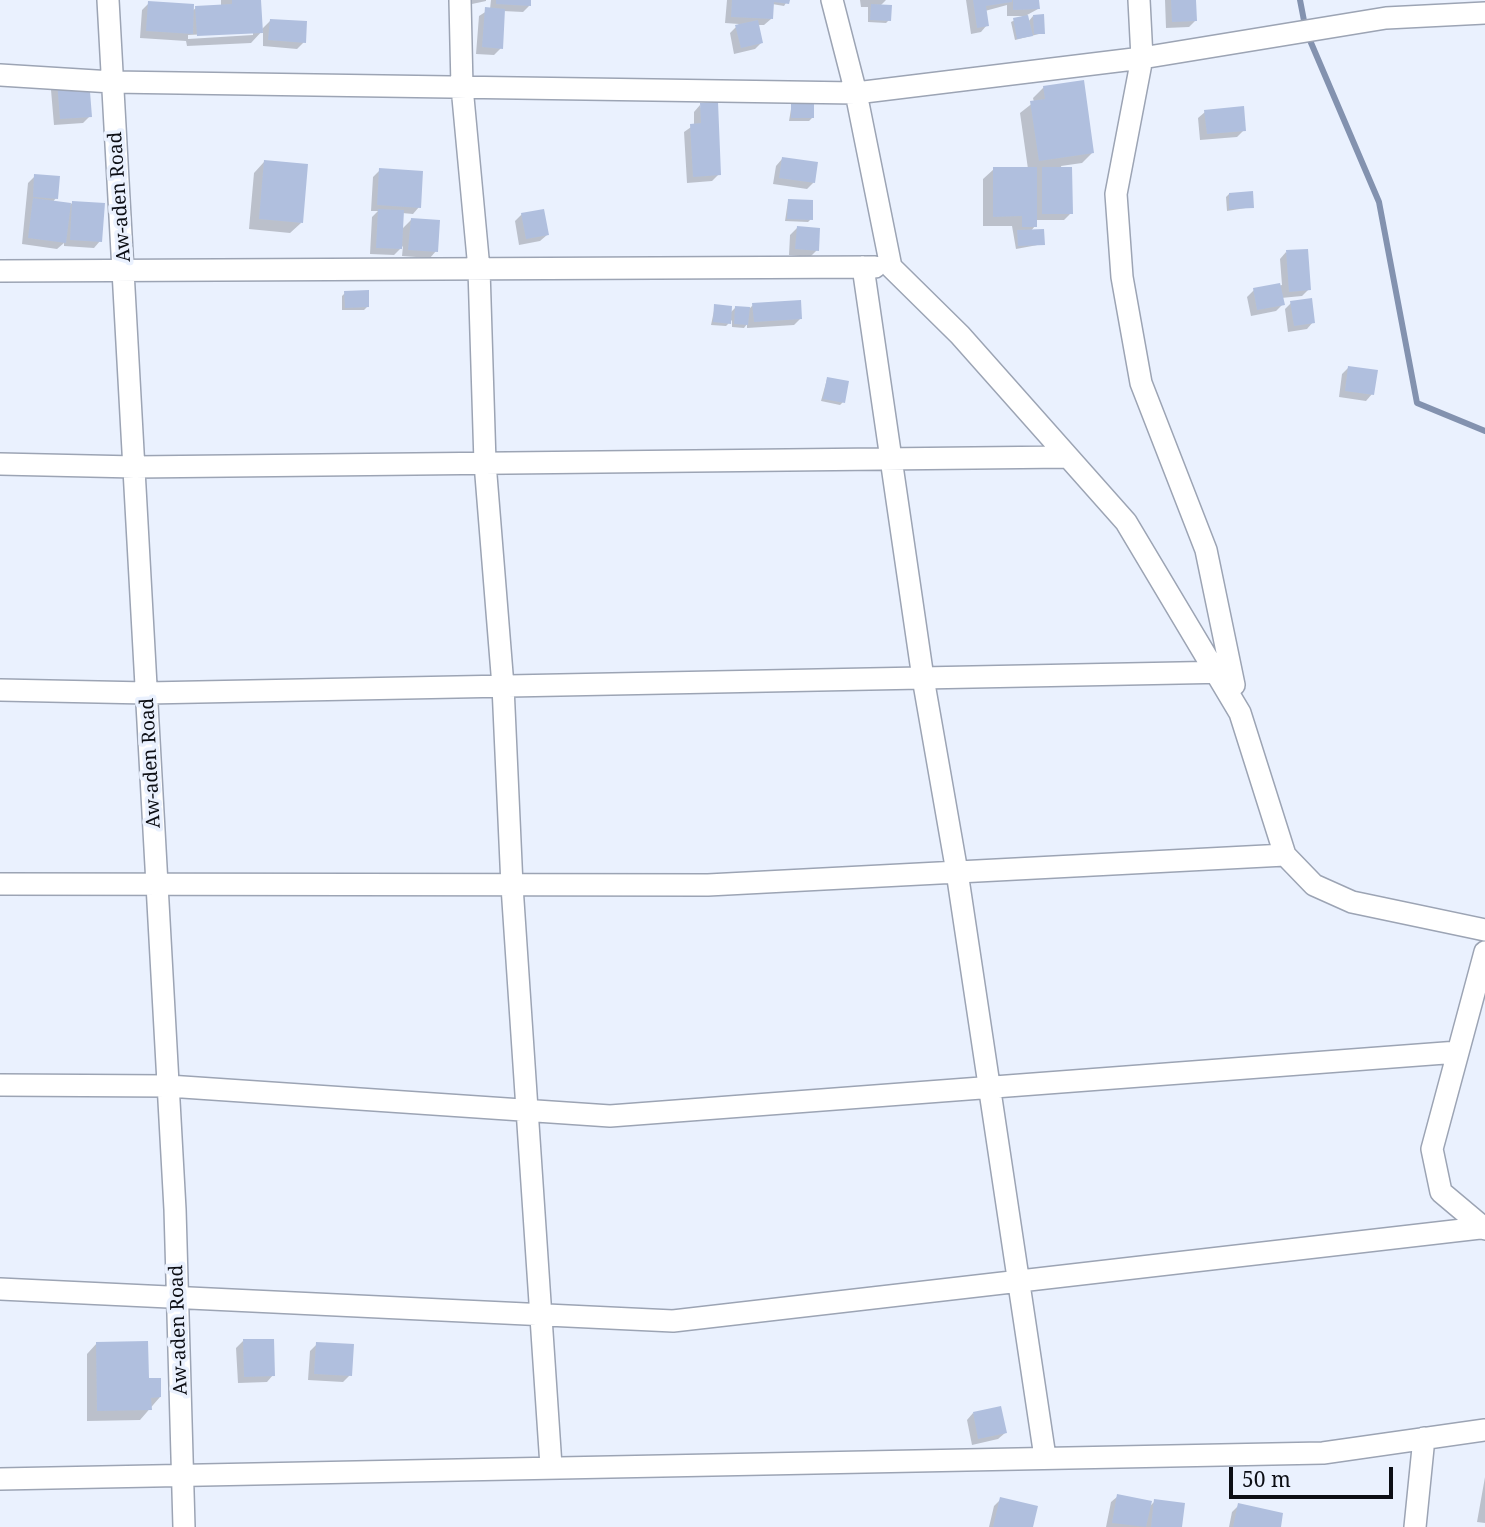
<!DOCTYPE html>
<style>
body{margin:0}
#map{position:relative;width:1485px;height:1527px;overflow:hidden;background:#eaf1fe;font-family:"Noto Serif",serif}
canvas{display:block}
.scale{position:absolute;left:1229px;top:1467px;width:164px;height:32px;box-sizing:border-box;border:4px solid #0c0e14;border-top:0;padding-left:9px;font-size:21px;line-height:24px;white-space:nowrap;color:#0c0e14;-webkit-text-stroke:5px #eaf1fe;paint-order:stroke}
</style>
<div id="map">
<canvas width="1485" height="1527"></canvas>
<div class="scale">50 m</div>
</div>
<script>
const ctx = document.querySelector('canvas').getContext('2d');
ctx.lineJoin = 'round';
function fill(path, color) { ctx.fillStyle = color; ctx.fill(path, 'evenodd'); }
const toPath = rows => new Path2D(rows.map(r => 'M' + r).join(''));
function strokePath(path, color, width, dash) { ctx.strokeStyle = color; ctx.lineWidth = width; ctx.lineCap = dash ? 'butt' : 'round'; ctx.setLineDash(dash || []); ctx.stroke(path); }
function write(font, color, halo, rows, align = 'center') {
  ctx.font = font + ' "Noto Serif",serif'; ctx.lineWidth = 7; ctx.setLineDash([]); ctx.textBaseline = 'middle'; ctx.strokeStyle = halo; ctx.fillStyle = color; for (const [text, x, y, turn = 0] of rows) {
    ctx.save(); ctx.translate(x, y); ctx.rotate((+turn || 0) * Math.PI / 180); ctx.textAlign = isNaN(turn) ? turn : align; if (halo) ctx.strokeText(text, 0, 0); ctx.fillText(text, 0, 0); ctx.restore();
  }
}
const shadow = toPath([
 [221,0,260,0,261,30,270,21,304,42,297,49,263,46,263,30,251,43,187,46,186,41,140,38,142,10,149,3,192,11,196,8,221,6],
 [253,32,253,35,188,39,188,35],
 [472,0,486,0,486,1,472,4],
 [491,0,530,0,529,6,523,12,503,11,501,48,494,55,476,54,479,16,490,9],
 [727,0,788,0,784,6,772,4,771,19,764,25,758,25,762,42,755,49,734,54,730,33,739,24,725,23],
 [860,0,886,0,880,6,889,20,886,23,868,22,868,7,861,7],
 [966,0,1038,0,1038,9,1027,15,1028,22,1033,16,1043,33,1015,40,1011,22,1023,16,1007,16,1007,5,985,11,987,25,981,32,971,34],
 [1165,0,1195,0,1195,21,1189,27,1166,28],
 [58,83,90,116,83,123,54,125,51,90],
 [1044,87,1092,153,1082,163,1061,166,1071,213,1064,220,1035,220,1035,226,1030,232,1043,244,1016,249,1012,226,983,226,983,179,994,169,1028,169,1020,113,1034,102,1033,98],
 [792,103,812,118,809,121,789,121],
 [700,105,719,174,712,181,687,183,684,132,694,125,694,112],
 [1205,112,1244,130,1237,137,1200,140,1198,118],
 [782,159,814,182,807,189,773,184,776,166],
 [264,162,301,223,290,233,249,229,254,173],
 [380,170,419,207,413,214,402,213,401,230,411,220,436,251,430,258,402,256,403,246,394,255,370,254,372,217,378,211,371,211,373,177],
 [35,176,56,198,52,203,70,205,73,202,100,241,94,248,64,246,64,243,57,249,22,244,28,183],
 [1229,194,1252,207,1227,211,1226,197],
 [788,201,811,219,808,222,785,221],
 [522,214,547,235,540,241,519,245,515,221],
 [797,228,817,250,810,257,789,255,790,235],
 [1286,252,1309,289,1302,296,1281,298,1283,304,1276,311,1251,316,1247,297,1254,290,1282,285,1280,259],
 [345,293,367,307,364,310,342,310,342,296],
 [1291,303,1313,322,1307,329,1288,332,1285,309],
 [753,305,801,318,794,325,747,328,747,324,744,328,732,327,732,320,726,326,711,325,715,306,730,313,736,307,750,308],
 [1349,367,1372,394,1366,401,1339,397,1342,374],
 [827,379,843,402,840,405,821,401],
 [243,1341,273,1375,267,1382,238,1383,236,1348],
 [97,1343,160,1397,140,1420,87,1421,87,1354],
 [317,1344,350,1375,343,1382,308,1380,310,1351],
 [973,1413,1005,1433,998,1439,972,1445,967,1420],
 [1485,1477,1485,1523,1477,1522],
 [1118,1496,1149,1507,1155,1501,1180,1527,1106,1527,1111,1502],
 [1001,1499,1031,1527,989,1527,994,1506],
 [1239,1505,1279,1527,1229,1527,1232,1512]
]);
const stream = toPath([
 [1300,0,1306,31,1379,202,1417,403,1485,431]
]);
const building = toPath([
 [232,0,261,0,263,33,197,36,195,6,232,4],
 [496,0,531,0,531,6,496,4],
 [732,0,790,0,789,4,774,2,773,19,731,17],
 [973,0,1012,0,1012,2,986,6,989,26,977,28],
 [1013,0,1039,0,1040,9,1013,10],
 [1171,0,1196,0,1197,21,1172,22],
 [148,1,194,4,193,34,146,31],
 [871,4,892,5,891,21,870,20],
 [485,7,505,9,503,49,482,47],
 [1044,14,1045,34,1034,34,1033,15],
 [1028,15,1033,36,1017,39,1013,18],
 [270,19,307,21,306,43,268,40],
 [758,20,763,43,741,48,735,25],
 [89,79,92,117,60,119,57,81],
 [1084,80,1094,153,1039,161,1030,101,1045,99,1043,86],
 [791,101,814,101,814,118,791,118],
 [718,102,721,175,693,177,690,124,701,123,700,103],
 [1244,106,1246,131,1207,134,1204,110],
 [782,157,818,162,815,183,779,178],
 [264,160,308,164,303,223,259,219],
 [993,167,1037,167,1037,227,1022,227,1022,216,993,217],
 [1042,167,1072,167,1073,214,1042,214],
 [379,168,423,171,421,208,377,205],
 [34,174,60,176,58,199,33,197],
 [1253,191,1254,208,1229,209,1229,193],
 [33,198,71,203,66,243,28,238],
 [788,199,813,200,813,220,787,219],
 [72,201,105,203,102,242,70,240],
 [378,209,404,210,402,249,376,248],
 [544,209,549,235,526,239,521,213],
 [411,218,440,220,438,252,408,250],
 [797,226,820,228,819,251,795,249],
 [1044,229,1045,245,1018,246,1017,230],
 [1308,249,1311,290,1289,292,1286,250],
 [1280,283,1285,305,1257,310,1253,288],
 [369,290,369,307,345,308,344,291],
 [1312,298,1315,323,1294,326,1290,301],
 [801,300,802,319,754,322,752,303],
 [714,304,732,306,731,324,713,322],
 [735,306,750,307,748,325,734,324],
 [1348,366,1378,370,1374,395,1345,391],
 [827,377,849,381,845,403,823,399],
 [243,1339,274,1339,275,1376,244,1377],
 [148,1341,149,1378,161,1378,161,1397,151,1398,152,1410,97,1411,96,1342],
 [316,1342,354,1344,352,1376,314,1374],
 [1001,1406,1007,1433,978,1439,973,1412],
 [1117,1494,1152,1501,1146,1527,1112,1523],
 [1000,1497,1038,1506,1033,1527,993,1527],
 [1154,1499,1185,1503,1182,1527,1151,1527],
 [1238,1503,1283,1513,1281,1527,1233,1527]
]);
const minor = toPath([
 [108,0,175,1209,184,1527],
 [460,0,462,87,479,269,485,463,503,686,512,886,551,1466],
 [832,0,856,93,891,267,960,335,1126,522,1240,713,1285,855,1314,885,1352,902,1485,930],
 [1139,0,1142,58,1116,194,1122,277,1141,383,1206,550,1234,685],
 [0,75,112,82,856,93,1142,58,1386,18,1485,13],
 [863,267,923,678,957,872,1045,1457],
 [0,271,875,267],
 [0,464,135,467,1067,457],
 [0,690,147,693,1231,672],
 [0,884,708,885,1285,855],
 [1485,952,1432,1149,1441,1192,1485,1229],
 [0,1085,168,1086,610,1116,1458,1052],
 [0,1289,673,1321,1480,1228],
 [0,1479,1323,1453,1485,1430],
 [1415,1527,1424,1438]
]);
const streetNames = [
 ["Aw-aden Road",120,197,-94],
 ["Aw-aden Road",151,763,-93],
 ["Aw-aden Road",179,1330,-92]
];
fill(shadow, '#0003');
strokePath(stream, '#8392af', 6);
fill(building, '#b0bfde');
strokePath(minor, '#9ca4b4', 24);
strokePath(minor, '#fff', 21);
write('19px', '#0c0e14', '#eaf1fe', streetNames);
</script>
